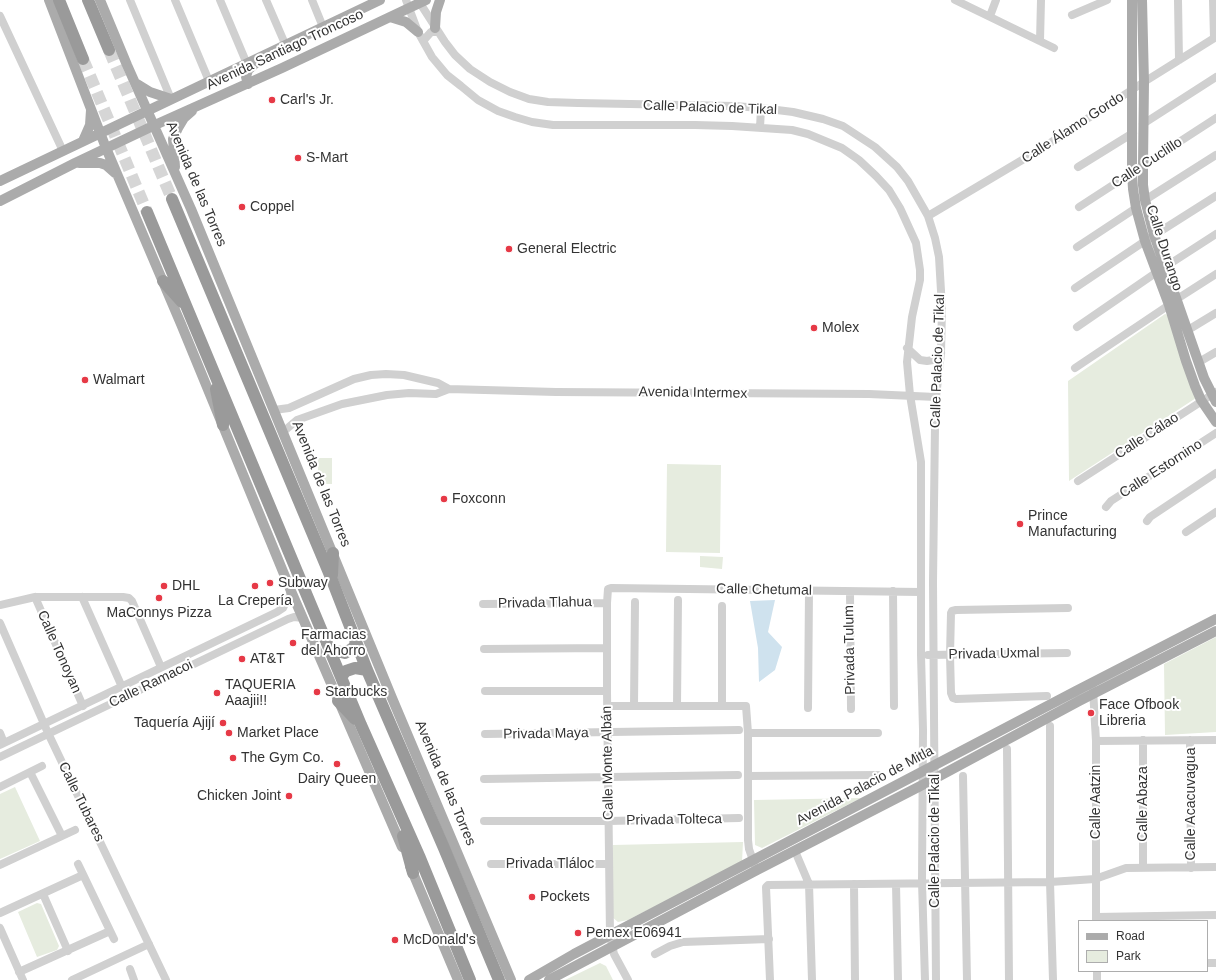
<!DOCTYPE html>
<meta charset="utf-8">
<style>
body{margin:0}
#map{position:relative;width:1216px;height:980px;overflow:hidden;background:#fff;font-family:Arial,sans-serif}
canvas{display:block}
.legend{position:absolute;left:1078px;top:920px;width:130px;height:52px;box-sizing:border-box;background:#fff;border:1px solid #adadad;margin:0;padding:5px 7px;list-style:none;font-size:12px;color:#333}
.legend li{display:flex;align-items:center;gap:8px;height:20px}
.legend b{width:20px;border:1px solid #adadad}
</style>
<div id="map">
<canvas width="1216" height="980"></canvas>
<ul class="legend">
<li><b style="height:5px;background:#ababab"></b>Road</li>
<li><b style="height:11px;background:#e6ecdf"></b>Park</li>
</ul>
</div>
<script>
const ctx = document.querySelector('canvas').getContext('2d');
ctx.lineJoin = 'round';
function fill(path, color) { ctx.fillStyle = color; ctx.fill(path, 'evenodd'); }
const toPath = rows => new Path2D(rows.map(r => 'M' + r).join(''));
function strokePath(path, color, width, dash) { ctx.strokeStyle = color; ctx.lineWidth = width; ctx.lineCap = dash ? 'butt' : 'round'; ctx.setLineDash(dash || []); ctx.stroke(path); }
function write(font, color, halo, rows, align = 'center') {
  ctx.font = font + ' Arial,sans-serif'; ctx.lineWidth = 4; ctx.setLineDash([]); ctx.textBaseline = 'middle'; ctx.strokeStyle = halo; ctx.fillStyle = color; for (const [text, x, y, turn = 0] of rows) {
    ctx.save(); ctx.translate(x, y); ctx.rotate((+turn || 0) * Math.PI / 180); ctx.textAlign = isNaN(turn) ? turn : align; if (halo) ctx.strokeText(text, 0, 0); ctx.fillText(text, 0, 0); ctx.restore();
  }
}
const green = toPath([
 [1165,314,1168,315,1196,398,1069,481,1068,381],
 [318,458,332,458,332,484,318,484],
 [667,464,721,465,720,553,666,552],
 [700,556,723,557,722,569,700,567],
 [1216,637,1216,732,1165,735,1164,664],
 [15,787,40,841,0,859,0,794],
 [861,798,762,848,755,845,754,800],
 [743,842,742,862,628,920,618,922,611,916,613,845],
 [37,903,41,904,59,946,57,950,37,957,18,912],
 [600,963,606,966,613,980,565,980]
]);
const water = toPath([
 [775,600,768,632,782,647,775,670,759,682,758,648,750,601]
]);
const highwayTunnel = toPath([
 [109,50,172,199],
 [83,59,147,212]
]);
const minor = toPath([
 [130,0,171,99],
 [175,0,209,81],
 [220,0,247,64],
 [266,0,286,46],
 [312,0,323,27],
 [406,0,418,32,432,57,447,75,461,86,478,100,498,111,515,117,532,122,553,125,695,125,732,126,792,130,808,134,842,148,859,160,876,176,889,190,900,208,916,243,920,270,920,280,912,317,907,362,910,395,921,462,921,655,923,730,922,882,925,980],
 [418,0,445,42,455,55,470,69,490,82,510,92,529,99,548,102,578,103,734,106,761,108,793,112,823,119,843,126,875,147,897,167,908,181,928,216,935,238,939,257,942,308,941,353,936,397,935,426,933,582,936,980],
 [955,0,1054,48],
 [1178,0,1179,60],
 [1213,0,1214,38],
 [1072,15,1107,0],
 [0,16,63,151],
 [990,16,996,0],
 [423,41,431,32,438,32],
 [1040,41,1041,0],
 [1143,124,1216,77],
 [760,128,761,108],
 [1078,167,1133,133],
 [1145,200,1216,155],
 [1079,207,1216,118],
 [928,216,1039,150,1144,82,1216,37],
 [1077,247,1136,208],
 [1165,267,1216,234],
 [1075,288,1145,241,1216,196],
 [1177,299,1216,274],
 [1077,327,1157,272],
 [1188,330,1216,313],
 [907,348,920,360,927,361,933,360,941,353],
 [1199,362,1216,352],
 [1075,368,1169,305],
 [274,410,289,408,354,379,371,375,386,374,404,375,438,383,449,389],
 [283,432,297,420,342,404,387,395,409,393,436,394,449,389,556,392,869,394,936,397],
 [1078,481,1216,392],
 [1106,507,1111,501,1216,433],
 [1147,521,1150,517,1216,473],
 [1186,532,1216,512],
 [893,591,894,706],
 [850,592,851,709],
 [35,597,83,706],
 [82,597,122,687],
 [483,604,607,603],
 [0,605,35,597,123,597,129,598,132,601,161,667],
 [722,606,722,705],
 [0,623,48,733,166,980],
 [484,649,607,648],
 [928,655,1067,653],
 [1093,689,1096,741,1096,921],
 [485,691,607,691],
 [1047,696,956,699,953,698,951,693,950,655,951,613,952,611,956,610,1068,608],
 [607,706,746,706,748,733,748,840,749,849,755,866],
 [634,706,635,602],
 [677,706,678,600],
 [808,708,809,591],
 [1050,726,1050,882,1053,980],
 [0,733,4,743],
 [748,733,878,733],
 [485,734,739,730],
 [1143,740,1143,868],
 [1190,740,1191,868],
 [1096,741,1216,740],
 [0,745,277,612,283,608,291,591],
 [1007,749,1009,980],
 [0,757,288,619,294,617,303,618],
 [30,772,62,836],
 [748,776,878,775],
 [963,776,967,980],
 [484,779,738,775],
 [0,787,42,766],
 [484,821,609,821,739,818],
 [795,851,809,884,812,980],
 [78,864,114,939],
 [491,864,609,864],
 [0,865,75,830],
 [854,884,855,980],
 [896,884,898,980],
 [43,894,68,951],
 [0,913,83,875],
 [1096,917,1216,915],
 [0,928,23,980],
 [655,954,670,946,683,942,769,939],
 [1207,963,1216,963],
 [130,969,134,980],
 [1097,971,1097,980],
 [19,972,110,931],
 [72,980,149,944],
 [628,980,614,954,610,936,607,691,607,603,608,589,611,588,921,592],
 [770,980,766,887,768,885,1050,882,1095,879,1126,868,1216,867]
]);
const major = toPath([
 [49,0,106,148,181,324,291,591,402,847],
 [100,0,127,65,191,209,392,698,511,980],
 [1132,0,1132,172,1133,189,1136,208,1145,241,1169,305,1186,361,1195,386,1201,400,1216,422],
 [1142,0,1144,82,1143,165,1143,185,1145,200,1154,235,1204,378,1216,402],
 [390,17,406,22,418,32],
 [435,28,436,12,440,0],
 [137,84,150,92,171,99],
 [248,84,246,77,248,70,257,62],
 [83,141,90,125,91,110],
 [79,163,100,163,106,165,115,173],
 [175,167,173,139,178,128,184,118,192,111],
 [0,181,380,0],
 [0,201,75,163,155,125,282,68,426,0],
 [410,866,458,980],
 [529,980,574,954,1076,691,1216,619],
 [549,980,757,870,934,779,1079,701,1216,631]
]);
const highway = toPath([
 [59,0,83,59],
 [88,0,109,50],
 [172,199,332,580,367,670,444,848,499,980],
 [147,212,361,725,420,858,470,980],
 [163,281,182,302],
 [216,389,223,425],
 [332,575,333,553],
 [329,649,345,653,353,648,356,643],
 [341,677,346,671,355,668,367,670],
 [338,701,355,719],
 [403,836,413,873]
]);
const markers = [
 [272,100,4,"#e63946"],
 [298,158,4,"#e63946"],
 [242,207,4,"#e63946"],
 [509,249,4,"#e63946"],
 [814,328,4,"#e63946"],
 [85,380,4,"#e63946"],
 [444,499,4,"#e63946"],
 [1020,524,4,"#e63946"],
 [270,583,4,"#e63946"],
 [164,586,4,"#e63946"],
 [255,586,4,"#e63946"],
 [159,598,4,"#e63946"],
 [293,643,4,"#e63946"],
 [242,659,4,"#e63946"],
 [317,692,4,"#e63946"],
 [217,693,4,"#e63946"],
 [1091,713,4,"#e63946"],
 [223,723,4,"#e63946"],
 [229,733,4,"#e63946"],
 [233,758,4,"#e63946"],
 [337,764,4,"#e63946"],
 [289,796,4,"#e63946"],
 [532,897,4,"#e63946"],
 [578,933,4,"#e63946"],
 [395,940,4,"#e63946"]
];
const streetNames = [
 ["Avenida Santiago Troncoso",285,50,-25],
 ["Calle Palacio de Tikal",710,108,2],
 ["Calle Álamo Gordo",1073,128,-33],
 ["Calle Cuclillo",1147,163,-33],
 ["Avenida de las Torres",196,184,67],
 ["Calle Durango",1164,248,72],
 ["Calle Palacio de Tikal",938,361,-88],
 ["Avenida Intermex",693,393,1],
 ["Calle Cálao",1147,436,-33],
 ["Calle Estornino",1161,469,-33],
 ["Avenida de las Torres",321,484,68],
 ["Calle Chetumal",764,590,1],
 ["Privada Tlahua",545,603,-1],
 ["Privada Tulum",850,650,-91],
 ["Calle Tonoyan",59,652,66],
 ["Privada Uxmal",994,654,-1],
 ["Calle Ramacoi",151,684,-26],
 ["Privada Maya",546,734,-1],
 ["Calle Monte Albán",608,763,-91],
 ["Avenida de las Torres",445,783,67],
 ["Avenida Palacio de Mitla",865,786,-28],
 ["Calle Tubares",81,802,64],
 ["Calle Aatzin",1096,802,-90],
 ["Calle Abaza",1143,804,-90],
 ["Calle Acacuvagua",1191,804,-90],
 ["Privada Tolteca",674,820,-1],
 ["Calle Palacio de Tikal",935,841,-90],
 ["Privada Tláloc",550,864]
];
const poiNames = [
 ["Carl's Jr.",280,100],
 ["S-Mart",306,158],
 ["Coppel",250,207],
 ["General Electric",517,249],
 ["Molex",822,328],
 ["Walmart",93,380],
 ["Foxconn",452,499],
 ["Prince",1028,516],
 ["Manufacturing",1028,532],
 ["Subway",278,583],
 ["DHL",172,586],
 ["La Crepería",255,601,"center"],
 ["MaConnys Pizza",159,613,"center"],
 ["Farmacias",301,635],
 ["del Ahorro",301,651],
 ["AT&T",250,659],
 ["TAQUERIA",225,685],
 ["Aaajii!!",225,701],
 ["Starbucks",325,692],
 ["Face Ofbook",1099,705],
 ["Libreria",1099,721],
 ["Taquería Ajijí",215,723,"right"],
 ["Market Place",237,733],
 ["The Gym Co.",241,758],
 ["Dairy Queen",337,779,"center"],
 ["Chicken Joint",281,796,"right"],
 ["Pockets",540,897],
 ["Pemex E06941",586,933],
 ["McDonald's",403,940]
];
fill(green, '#e6ecdf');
fill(water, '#cfe2ee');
strokePath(highwayTunnel, '#d6d6d6', 12, [12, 6]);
strokePath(minor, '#d0d0d0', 8);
strokePath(major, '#ababab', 10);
strokePath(highway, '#9a9a9a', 12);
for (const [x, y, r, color] of markers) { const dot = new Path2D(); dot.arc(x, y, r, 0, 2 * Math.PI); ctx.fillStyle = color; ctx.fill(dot); strokePath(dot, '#fff', 1.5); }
write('14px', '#333', '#fff', streetNames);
write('14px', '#333', '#fff', poiNames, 'left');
</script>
